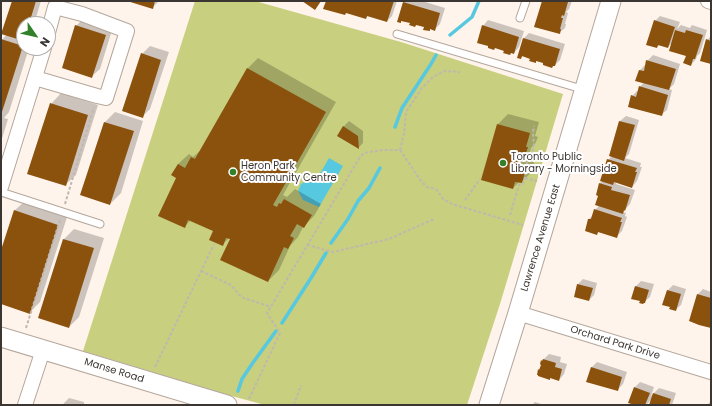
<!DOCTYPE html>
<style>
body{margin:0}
#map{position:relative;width:712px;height:406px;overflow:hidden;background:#fff4eb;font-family:Poppins,sans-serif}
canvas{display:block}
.frame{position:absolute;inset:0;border:2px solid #3b3632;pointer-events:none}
.north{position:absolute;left:16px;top:16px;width:40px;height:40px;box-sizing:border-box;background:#fff;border:1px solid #b1afad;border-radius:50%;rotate:124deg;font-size:11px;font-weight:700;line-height:16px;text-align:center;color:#3b3632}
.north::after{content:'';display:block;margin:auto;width:14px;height:18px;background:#33802a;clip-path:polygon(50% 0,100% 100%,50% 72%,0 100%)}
</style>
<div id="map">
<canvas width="712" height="406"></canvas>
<div class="frame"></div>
<div class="north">N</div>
</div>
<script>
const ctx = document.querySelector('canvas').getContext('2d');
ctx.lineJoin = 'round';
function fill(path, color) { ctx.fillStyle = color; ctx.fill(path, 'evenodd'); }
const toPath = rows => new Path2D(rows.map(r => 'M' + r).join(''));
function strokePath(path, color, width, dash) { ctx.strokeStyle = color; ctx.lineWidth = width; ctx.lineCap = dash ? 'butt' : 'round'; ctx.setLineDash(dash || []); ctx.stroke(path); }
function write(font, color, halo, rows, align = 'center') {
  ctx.font = font + ' Poppins,sans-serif'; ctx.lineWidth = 4; ctx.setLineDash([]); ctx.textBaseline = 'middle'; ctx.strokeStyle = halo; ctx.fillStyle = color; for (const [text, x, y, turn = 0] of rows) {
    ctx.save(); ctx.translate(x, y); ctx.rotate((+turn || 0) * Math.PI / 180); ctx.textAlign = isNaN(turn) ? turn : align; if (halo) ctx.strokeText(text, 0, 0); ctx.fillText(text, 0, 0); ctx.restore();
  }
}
const green = toPath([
 [195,1,255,1,401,42,563,94,500,304,467,405,265,405,228,395,83,351]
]);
const water = toPath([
 [329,158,343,166,319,207,303,200,298,191,301,184,321,172]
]);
const shadow = toPath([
 [13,1,41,1,34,24,24,24,24,48,29,48,9,112,4,118,8,119,1,142,1,41,7,34],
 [130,1,159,1,152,8],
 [327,1,397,1,392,16,387,21,368,16,366,18,347,12,345,14],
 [405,1,422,1,445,8,440,24,435,29,431,28,429,30,425,27,417,24,415,26,411,22,402,20,400,22,404,2],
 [543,1,572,1,569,9,566,12,568,13,565,24,566,24,565,28,559,33],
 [660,16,680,22,677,29,681,25,690,28,692,25,707,30,700,53,697,56,696,59,691,65,687,56,672,43,668,47,660,45,657,47,655,21],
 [84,18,113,27,100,69,92,76,76,26],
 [488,20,524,31,519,47,514,53,512,52,510,54,505,50,496,47,494,49,483,26],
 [529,33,565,44,560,60,555,65,537,60,535,62,531,58,523,56,521,58,518,57,524,38],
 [711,36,711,63,707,40],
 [150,46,169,52,150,109,142,117,142,54],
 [653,55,680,64,674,84,669,89,672,90,667,110,661,115,632,96,637,91,639,91,640,87,644,82,640,70,645,65,646,65,647,61],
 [258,58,336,102,283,195,287,197,295,189,321,204,314,216,303,227,298,237,290,246,279,270,268,281,232,235,223,244,214,231,191,220,184,227,178,178,172,175,178,164,189,154,193,157,203,148,248,68],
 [61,93,98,105,76,175,65,185,51,104],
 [115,112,143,121,121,193,110,204,105,122],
 [508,114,539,122,535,136,538,137,535,144,531,148,528,160,534,162,532,172,521,182,519,182,513,188,482,179,498,124],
 [626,116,639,120,629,154,625,158,641,163,640,167,642,167,637,181,632,187,616,182,616,184,635,190,630,204,623,212,626,213,625,216,627,217,622,231,617,236,599,231,597,234,589,219,593,215,595,210,599,206,600,183,603,181,608,160,612,156,610,155,620,121],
 [349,121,363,131,363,143,358,148,339,136,344,126],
 [25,201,68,214,40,302,30,312,1,303,1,253,14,211],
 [74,229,104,238,79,317,69,327,39,318,64,239],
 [583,279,597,283,594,295,589,300,575,296,578,284],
 [641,281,654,284,650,297,643,303,641,301,633,298,636,286],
 [673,285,686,289,681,305,675,310,671,306,664,304,668,290],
 [703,289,711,292,711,327,698,294],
 [549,354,561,357,560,362,567,364,564,374,559,380,551,377,550,379,542,364,542,361],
 [597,362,627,372,623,384,617,390,591,368],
 [640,382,654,387,651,396,659,388,676,393,672,405,650,405,652,399,646,405,638,405,635,387],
 [69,398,84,402,84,405,63,405,64,403],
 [711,401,711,405,707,405],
 [535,402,544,405,532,405]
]);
const stream = toPath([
 [450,35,472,17,479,1],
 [395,127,402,108,431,64,436,55],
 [331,243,348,219,358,201,369,188,380,168],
 [282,323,311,278,326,253],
 [238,391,242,379,252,364,276,331]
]);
const building = toPath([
 [12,1,36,1,29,24,24,24,24,41,1,34],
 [127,1,155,1,153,9],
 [302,1,321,1,315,10],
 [326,1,394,1,387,22,367,16,366,19,346,13,345,15,323,9],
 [542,1,566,1,568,2,564,16,562,15,561,18,563,18,560,29,561,29,560,34,534,27],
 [403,2,440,13,435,31,430,29,430,31,423,30,424,27,416,25,415,27,409,25,410,23,401,21,401,23,397,22],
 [654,20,675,27,668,48,658,45,657,48,646,45],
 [75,25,106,35,92,78,62,68],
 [482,25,519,37,514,54,511,53,510,55,503,53,504,51,495,48,494,50,488,48,488,46,477,43],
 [675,30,685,33,686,30,703,35,695,59,693,59,691,66,683,63,686,56,669,51],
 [523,38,560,49,555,66,553,66,552,68,543,65,543,63,536,61,536,63,529,61,530,59,522,56,521,59,517,58],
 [1,39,23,46,1,115],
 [706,39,711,41,711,64,700,61],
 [141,53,161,60,143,118,122,111],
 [646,60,676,69,669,90,635,81,639,70,644,71],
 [247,68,326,112,273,205,277,207,279,203,281,204,284,199,312,215,304,228,297,224,290,236,294,238,288,249,284,247,268,282,220,260,230,239,226,238,223,246,209,240,213,231,188,220,185,228,158,216,176,178,171,175,178,164,185,168,191,157,195,159],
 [639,86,668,95,662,116,628,107,631,95,636,97],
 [50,103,88,115,66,186,27,174],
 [619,121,635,125,624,161,609,156],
 [104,122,134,131,110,205,80,195],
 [497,124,530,133,526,147,528,147,525,156,523,155,518,170,525,172,522,183,515,182,513,189,481,180],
 [343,126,358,136,359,149,337,136],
 [607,159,637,168,635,172,637,172,632,188,614,182,613,185,600,181],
 [599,183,612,187,611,190,630,195,625,211,624,210,623,214,595,205,598,196,596,195],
 [594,209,622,218,620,222,622,222,617,238,598,232,597,235,585,231,588,219,591,219],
 [14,210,58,225,30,314,1,304,1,250],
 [63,239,94,248,69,328,38,318],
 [577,284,593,288,589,301,574,297],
 [635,286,649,290,645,303,644,303,643,304,639,303,640,301,631,299],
 [667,290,681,294,676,311,669,309,670,307,662,305],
 [697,294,711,298,711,328,699,325,689,321],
 [543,359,556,363,555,367,562,369,559,381,550,378,550,380,538,376,538,375,537,375,538,369,539,370,541,365,540,364,541,360,542,361],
 [591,367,622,377,618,391,586,382],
 [634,387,650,393,645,405,635,405,628,403],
 [653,393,671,399,669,405,649,405]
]);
const path = toPath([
 [400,150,421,181,427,187,436,189,443,199,452,204,523,225],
 [525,178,537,181],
 [465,200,480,179],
 [65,204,94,107],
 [510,215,519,185,523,184,525,178,527,163,532,155,534,145,533,133,534,126],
 [307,245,333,252,389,239,434,219],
 [201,271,231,285,241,297,271,307],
 [26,328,60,220],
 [155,367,214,244],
 [249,399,280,333,267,313,360,157,364,153,383,150,400,150,404,134,406,112,422,88,433,77,444,71,460,72],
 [294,405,301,385]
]);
const lane = toPath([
 [520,18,526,1],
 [397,34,585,90],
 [1,192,100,224]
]);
const street = toPath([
 [708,1,711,2],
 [35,78,97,96,106,98,127,31,82,14,55,7,48,33],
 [1,187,44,48],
 [518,313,711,372],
 [25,405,43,350]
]);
const secondary = toPath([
 [1,337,227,405],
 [489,405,518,313,611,1]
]);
const markers = [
 [503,163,4,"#33802a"],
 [233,172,4,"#33802a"]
];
const poiNames = [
 ["Toronto Public",511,157],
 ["Library - Morningside",511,169],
 ["Heron Park",241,166],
 ["Community Centre",241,178]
];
const streetNames = [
 ["Lawrence Avenue East",541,238,-73],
 ["Orchard Park Drive",615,343,17],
 ["Manse Road",114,371,17]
];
fill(green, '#c8cf7e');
fill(water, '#56c8df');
fill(shadow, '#0003');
strokePath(stream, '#56c8df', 3.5);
fill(building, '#8b520e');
strokePath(lane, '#b4a79c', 9);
strokePath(street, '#b4a79c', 16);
strokePath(secondary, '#b4a79c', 21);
strokePath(path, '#c0b7af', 2, [3, 2]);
strokePath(lane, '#fff', 7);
strokePath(street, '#fff', 14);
strokePath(secondary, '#fff', 19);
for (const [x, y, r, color] of markers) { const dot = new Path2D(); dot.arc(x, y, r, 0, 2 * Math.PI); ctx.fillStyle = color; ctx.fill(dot); strokePath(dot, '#fff', 1.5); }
write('10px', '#3b3632', '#fff', poiNames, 'left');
write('10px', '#3b3632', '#fff', streetNames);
</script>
